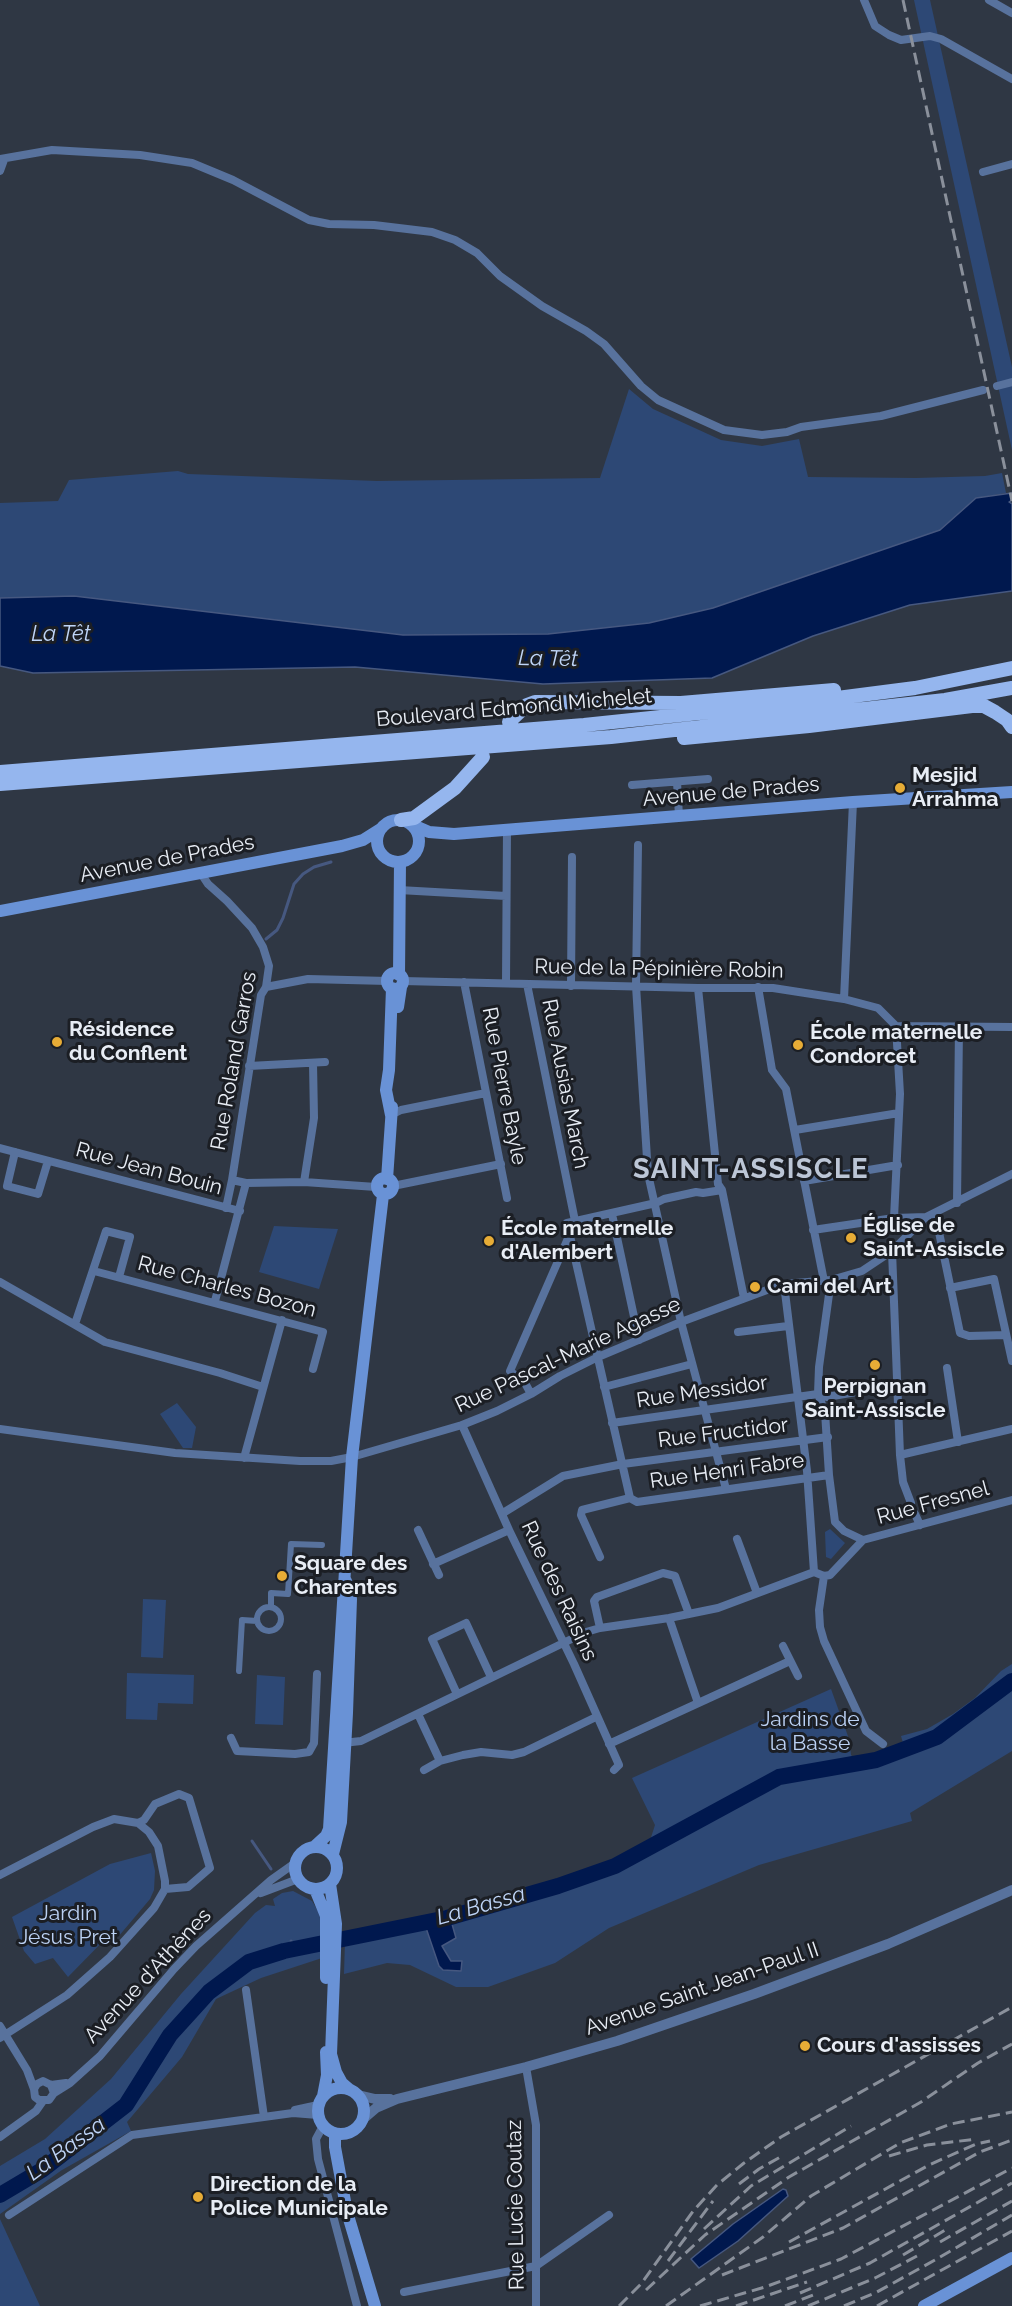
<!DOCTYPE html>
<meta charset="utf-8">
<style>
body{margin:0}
canvas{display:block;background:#2f3744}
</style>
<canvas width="1012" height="2306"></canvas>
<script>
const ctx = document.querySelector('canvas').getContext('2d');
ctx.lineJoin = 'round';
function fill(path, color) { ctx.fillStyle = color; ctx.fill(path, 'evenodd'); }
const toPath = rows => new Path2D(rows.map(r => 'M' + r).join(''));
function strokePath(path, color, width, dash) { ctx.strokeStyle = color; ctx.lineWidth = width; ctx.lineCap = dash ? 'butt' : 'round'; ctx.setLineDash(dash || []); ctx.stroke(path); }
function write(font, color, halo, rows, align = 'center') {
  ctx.font = font + ' Raleway,sans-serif'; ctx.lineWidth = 6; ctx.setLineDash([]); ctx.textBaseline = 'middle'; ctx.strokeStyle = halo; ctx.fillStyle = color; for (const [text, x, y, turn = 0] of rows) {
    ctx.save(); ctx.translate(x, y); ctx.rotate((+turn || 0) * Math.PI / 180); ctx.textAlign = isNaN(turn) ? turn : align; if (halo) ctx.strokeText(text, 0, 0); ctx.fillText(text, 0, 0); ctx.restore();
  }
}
const green = toPath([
 [914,0,930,0,1012,367,1012,450],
 [629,389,653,409,721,440,762,446,799,439,808,477,916,478,985,476,1002,473,1006,493,976,498,940,530,713,608,649,623,548,634,403,635,74,596,0,598,0,503,58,501,69,480,178,471,188,474,377,481,600,478],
 [274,1226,338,1229,319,1289,259,1272],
 [177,1403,196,1427,192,1448,183,1448,160,1414],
 [830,1529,845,1543,831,1559,826,1557,825,1532],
 [143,1599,166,1600,163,1658,141,1657],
 [1012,1664,1012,1751,910,1813,912,1821,759,1865,609,1928,555,1963,488,1987,456,1987,410,1965,387,1963,344,1974,345,1941,421,1926,560,1888,615,1868,647,1850,655,1825,632,1778,831,1689,849,1739,851,1755,863,1768,880,1764,906,1753,901,1736,927,1729,953,1714,975,1698,1001,1671],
 [127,1673,194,1675,193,1704,158,1703,157,1720,126,1719],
 [257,1675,285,1677,283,1725,255,1724],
 [151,1853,155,1871,154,1890,150,1899,118,1937,112,1932,68,1977,53,1958,35,1964,24,1951,12,1917,110,1864],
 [293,1891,312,1901,321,1916,322,1958,261,1978,216,1999,182,2057,127,2122,131,2131,62,2170,0,2214,0,2166,45,2139,111,2079,181,1994,255,1913,266,1905,275,1906,273,1899,282,1893],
 [0,2219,40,2306,0,2306]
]);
const water = toPath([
 [1012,493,1012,500,1009,502,1012,504,1012,591,910,605,813,636,712,678,543,684,355,667,33,673,0,666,0,598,74,596,403,635,548,634,649,623,713,608,940,530,976,498,1012,493],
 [450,1917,456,1938,442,1946,451,1961,462,1961,461,1971,443,1970,439,1966,424,1922,450,1917],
 [783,2189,786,2190,788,2196,738,2241,699,2268,691,2259,733,2224,783,2189]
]);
const stream = toPath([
 [266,939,277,930,283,918,294,884,303,874,314,867,331,862],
 [252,1841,271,1869],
 [291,1941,295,1948]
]);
const river = toPath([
 [0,2195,42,2170,126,2105,170,2035,209,1992,249,1962,284,1951,447,1918,558,1886,615,1866,779,1777,876,1760,937,1737,1012,1681]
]);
const pedestrian = toPath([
 '257 1619a12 12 0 1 1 24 0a12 12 0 1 1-24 0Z',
 [271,1607,271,1593,288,1594,291,1544,322,1545],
 [239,1671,242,1620,257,1621]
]);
const minor = toPath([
 [864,0,875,26,889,35,901,40,930,36,941,39,1012,79],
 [989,0,1012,13],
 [0,159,52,150,140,155,192,163,233,180,309,220,329,224,374,225,432,232,455,240,477,253,500,276,542,306,586,331,604,344,641,386,658,400,724,430,762,435,787,432,801,427,881,416,983,390],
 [0,171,4,160],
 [983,172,1012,164],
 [997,386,1012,382],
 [677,782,679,816],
 [632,785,708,779],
 [638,845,636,986,648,1174,681,1322,726,1489],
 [200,872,208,884,227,901,252,928,263,947,269,966,266,987,261,995,232,1180,226,1208],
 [399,890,506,896],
 [403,981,698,988,773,988,844,999,878,1008,896,1026,1012,1027],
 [464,982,507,1198],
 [506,983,507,829],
 [527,984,575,1221],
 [571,986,572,857],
 [266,987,308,979,388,981],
 [758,987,772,1070,786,1089,824,1281],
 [698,988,718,1184,722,1190,744,1298],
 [844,999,853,802],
 [249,1066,325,1062],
 [391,1115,401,1110,486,1093],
 [795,1130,899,1113],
 [0,1148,240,1211],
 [15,1152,7,1186,38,1194,48,1161],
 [232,1180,246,1183,304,1182,376,1187],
 [804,1181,898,1165],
 [304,1182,314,1118,313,1063],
 [393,1186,501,1164],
 [957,1203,959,1027],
 [935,1213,960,1333,969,1336,1006,1335],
 [612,1214,639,1340],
 [894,1218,900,1094,896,1026],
 [813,1230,894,1218,926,1217],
 [892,1251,900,1455,903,1482,911,1503],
 [94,1271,323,1332,313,1369],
 [0,1282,105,1342,220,1373,263,1387],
 [784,1284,807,1471,814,1572,824,1576],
 [950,1288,994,1279,1012,1361],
 [215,1301,246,1183],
 [75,1324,106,1231,130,1237,119,1277],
 [738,1332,788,1326],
 [947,1368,958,1442],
 [604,1387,692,1364],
 [531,1394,525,1383,510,1371,569,1236],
 [818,1394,825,1412,829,1475,835,1522,844,1531,863,1540],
 [818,1394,819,1367,831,1280],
 [612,1423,818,1394,827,1397,897,1385],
 [462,1425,509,1530,574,1664,619,1765,614,1770],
 [0,1429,175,1453,300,1461,331,1461,352,1457,462,1425,497,1411,531,1394,560,1376,598,1357,681,1322,767,1290,784,1284,831,1280,862,1271,892,1251,926,1217,1012,1174],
 [900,1455,1012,1429],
 [244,1458,282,1320],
 [630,1498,567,1223,656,1203,664,1199,696,1192,703,1193,722,1190],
 [630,1498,637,1502,829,1475],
 [503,1513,563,1476,623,1464,828,1437],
 [915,1514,920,1525],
 [418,1530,439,1575],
 [737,1539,757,1593],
 [600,1557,581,1515,582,1510,630,1498],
 [433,1564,509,1530],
 [824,1576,830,1575,863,1540,1012,1500],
 [824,1576,819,1610,820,1627,824,1641,866,1731,883,1744],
 [669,1618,698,1703],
 [600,1628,594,1601,597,1597,663,1573,675,1576,689,1614],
 [783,1646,798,1676],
 [457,1694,432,1639,466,1623,491,1677],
 [418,1714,440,1761],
 [231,1738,237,1751,295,1754,309,1752,314,1743,317,1674],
 [343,1743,361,1741,586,1632,600,1628,669,1618,718,1608,814,1572],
 [609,1744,790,1661],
 [424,1770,440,1761,463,1755,481,1752,512,1755,524,1752,596,1717],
 [138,1823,144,1820,155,1804,179,1794,189,1798,210,1868,188,1887,165,1889],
 [0,1875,93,1827,114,1819,138,1823,149,1832,158,1846,165,1881,165,1889,154,1908,110,1957,67,1995,0,2038],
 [261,1893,298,1879],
 [246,1990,264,2117],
 [0,2026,27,2070,34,2089],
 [526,2067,536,2125,536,2306],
 [51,2085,54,2093,49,2100,39,2100,35,2097,34,2089,37,2084,43,2081,51,2085,66,2083],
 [54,2093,70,2083,100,2056,174,1969,196,1946,271,1880,295,1863],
 [295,2110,318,2105],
 [323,2126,316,2139,318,2159,357,2306],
 [0,2137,36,2111,43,2101],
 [9,2215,132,2135,293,2113,318,2115],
 [404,2292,536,2266,609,2215]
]);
const tertiary = toPath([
 [358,2095,375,2099,390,2099],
 [362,2120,376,2108,397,2099,526,2067,617,2041,754,1994,888,1944,1012,1890]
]);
const secondary = toPath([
 '377 841a21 21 0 1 1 42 0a21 21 0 1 1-42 0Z',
 [413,825,429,832,454,834,853,802,1012,792],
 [0,911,342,846,363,840,382,828],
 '387 981a8 8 0 1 1 16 0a8 8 0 1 1-16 0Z',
 [399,975,400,862],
 [398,1007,401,987],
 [391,1115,386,1090,389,1070,392,988],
 '377 1186a8 8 0 1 1 16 0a8 8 0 1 1-16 0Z',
 [387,1179,392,1107],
 '295 1868a21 21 0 1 1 42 0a21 21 0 1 1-42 0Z',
 [314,1847,326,1836,329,1829,352,1457,383,1195],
 [333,1854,341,1822,347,1713,351,1599,346,1581],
 [330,1884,336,1924,331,2054,336,2072,342,2083,349,2089],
 [315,1889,326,1916,326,1978],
 '318 2111a23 23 0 1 1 46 0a23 23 0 1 1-46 0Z',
 [323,2096,327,2075,326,2052],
 [335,2134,335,2147,347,2212,375,2306],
 [924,2306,1012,2258]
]);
const trunk = toPath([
 [509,722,527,705,535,702,681,703,834,690],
 [684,738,809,726,972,706,984,706,995,712,1007,720,1012,727],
 [0,772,584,725,814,701,915,688,1012,668],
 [0,784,611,737,945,700,1012,688],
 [401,820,414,818,455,788,483,757]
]);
const rail = toPath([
 [903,0,1012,501],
 [889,2156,927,2145,977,2139],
 [739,2184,759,2169,782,2156],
 [704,2229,751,2186,851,2126],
 [789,2242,929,2165,976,2144,990,2141],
 [940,2242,1012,2201],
 [903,2255,947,2229],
 [668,2261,713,2201],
 [722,2275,843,2228,980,2152,1012,2140],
 [646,2290,705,2235,789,2177,921,2102,978,2063,1012,2044],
 [800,2293,870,2263,1012,2183],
 [619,2306,641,2284,694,2210,717,2185,744,2163,781,2137,1012,2007],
 [666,2306,763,2237,811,2196,900,2143,951,2124,1012,2112],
 [700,2306,765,2287,841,2259,1012,2168],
 [736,2306,807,2282],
 [785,2306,813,2295],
 [808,2306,875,2278,917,2256],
 [844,2306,877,2292,935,2260,1012,2215],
 [877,2306,1012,2231]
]);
const markers = [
 [900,788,6,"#e7ac36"],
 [57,1042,6,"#e7ac36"],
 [798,1045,6,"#e7ac36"],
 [851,1238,6,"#e7ac36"],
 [489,1241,6,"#e7ac36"],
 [755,1287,6,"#e7ac36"],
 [875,1365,6,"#e7ac36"],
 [282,1576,6,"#e7ac36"],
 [805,2046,6,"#e7ac36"],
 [198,2197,6,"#e7ac36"]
];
const streetNames = [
 ["Boulevard Edmond Michelet",514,708,-5],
 ["Avenue de Prades",731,792,-5],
 ["Avenue de Prades",167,859,-11],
 ["Rue de la Pépinière Robin",659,969,1],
 ["Rue Roland Garros",234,1061,-80],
 ["Rue Ausias March",565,1084,79],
 ["Rue Pierre Bayle",504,1086,79],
 ["Rue Jean Bouin",149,1169,15],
 ["Rue Charles Bozon",227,1287,15],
 ["Rue Pascal-Marie Agasse",568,1355,-25],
 ["Rue Messidor",702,1392,-8],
 ["Rue Fructidor",723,1433,-7],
 ["Rue Henri Fabre",727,1471,-8],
 ["Rue Fresnel",933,1503,-15],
 ["Rue des Raisins",559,1591,65],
 ["Avenue d'Athènes",148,1976,-47],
 ["Avenue Saint Jean-Paul II",702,1989,-19],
 ["Rue Lucie Coutaz",516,2205,-91]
];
const poiNames = [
 ["Mesjid",912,776],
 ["Arrahma",912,800],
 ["Résidence",69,1030],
 ["du Conflent",69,1054],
 ["École maternelle",810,1033],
 ["Condorcet",810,1057],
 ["Église de",863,1226],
 ["Saint-Assiscle",863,1250],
 ["École maternelle",501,1229],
 ["d'Alembert",501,1253],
 ["Cami del Art",767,1287],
 ["Perpignan",875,1387,"center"],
 ["Saint-Assiscle",875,1411,"center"],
 ["Square des",294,1564],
 ["Charentes",294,1588],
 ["Cours d'assisses",817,2046],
 ["Direction de la",210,2185],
 ["Police Municipale",210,2209]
];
const parkNames = [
 ["Jardins de",810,1720],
 ["la Basse",810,1744],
 ["Jardin",68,1914],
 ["Jésus Pret",68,1938]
];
const waterNames = [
 ["La Têt",61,634],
 ["La Têt",548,659,1],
 ["La Bassa",481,1906,-16],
 ["La Bassa",66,2149,-36]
];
const districtNames = [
 ["SAINT-ASSISCLE",751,1170]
];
fill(green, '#2d4875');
fill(water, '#00184e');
strokePath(water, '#465880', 1.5);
strokePath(stream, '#465880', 3);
strokePath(river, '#00184e', 16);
strokePath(pedestrian, '#58729d', 6);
strokePath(minor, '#58729d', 8);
strokePath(tertiary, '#58729d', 10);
strokePath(secondary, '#6992d6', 12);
strokePath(trunk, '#95b6ee', 14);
strokePath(rail, '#8a909b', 3, [12, 6]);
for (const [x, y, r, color] of markers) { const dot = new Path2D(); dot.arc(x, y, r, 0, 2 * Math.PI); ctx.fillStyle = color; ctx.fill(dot); strokePath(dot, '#1b1e24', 2); }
write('21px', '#e8edf5', '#1b1e24', streetNames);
write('bold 21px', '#e8edf5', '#1b1e24', poiNames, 'left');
write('21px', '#bcd2f5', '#1b1e24', parkNames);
write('italic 22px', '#bfd5f8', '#1b1e24', waterNames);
ctx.letterSpacing = '1.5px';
write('bold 27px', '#bcc6d6', '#1b1e24', districtNames);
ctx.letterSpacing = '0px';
</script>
